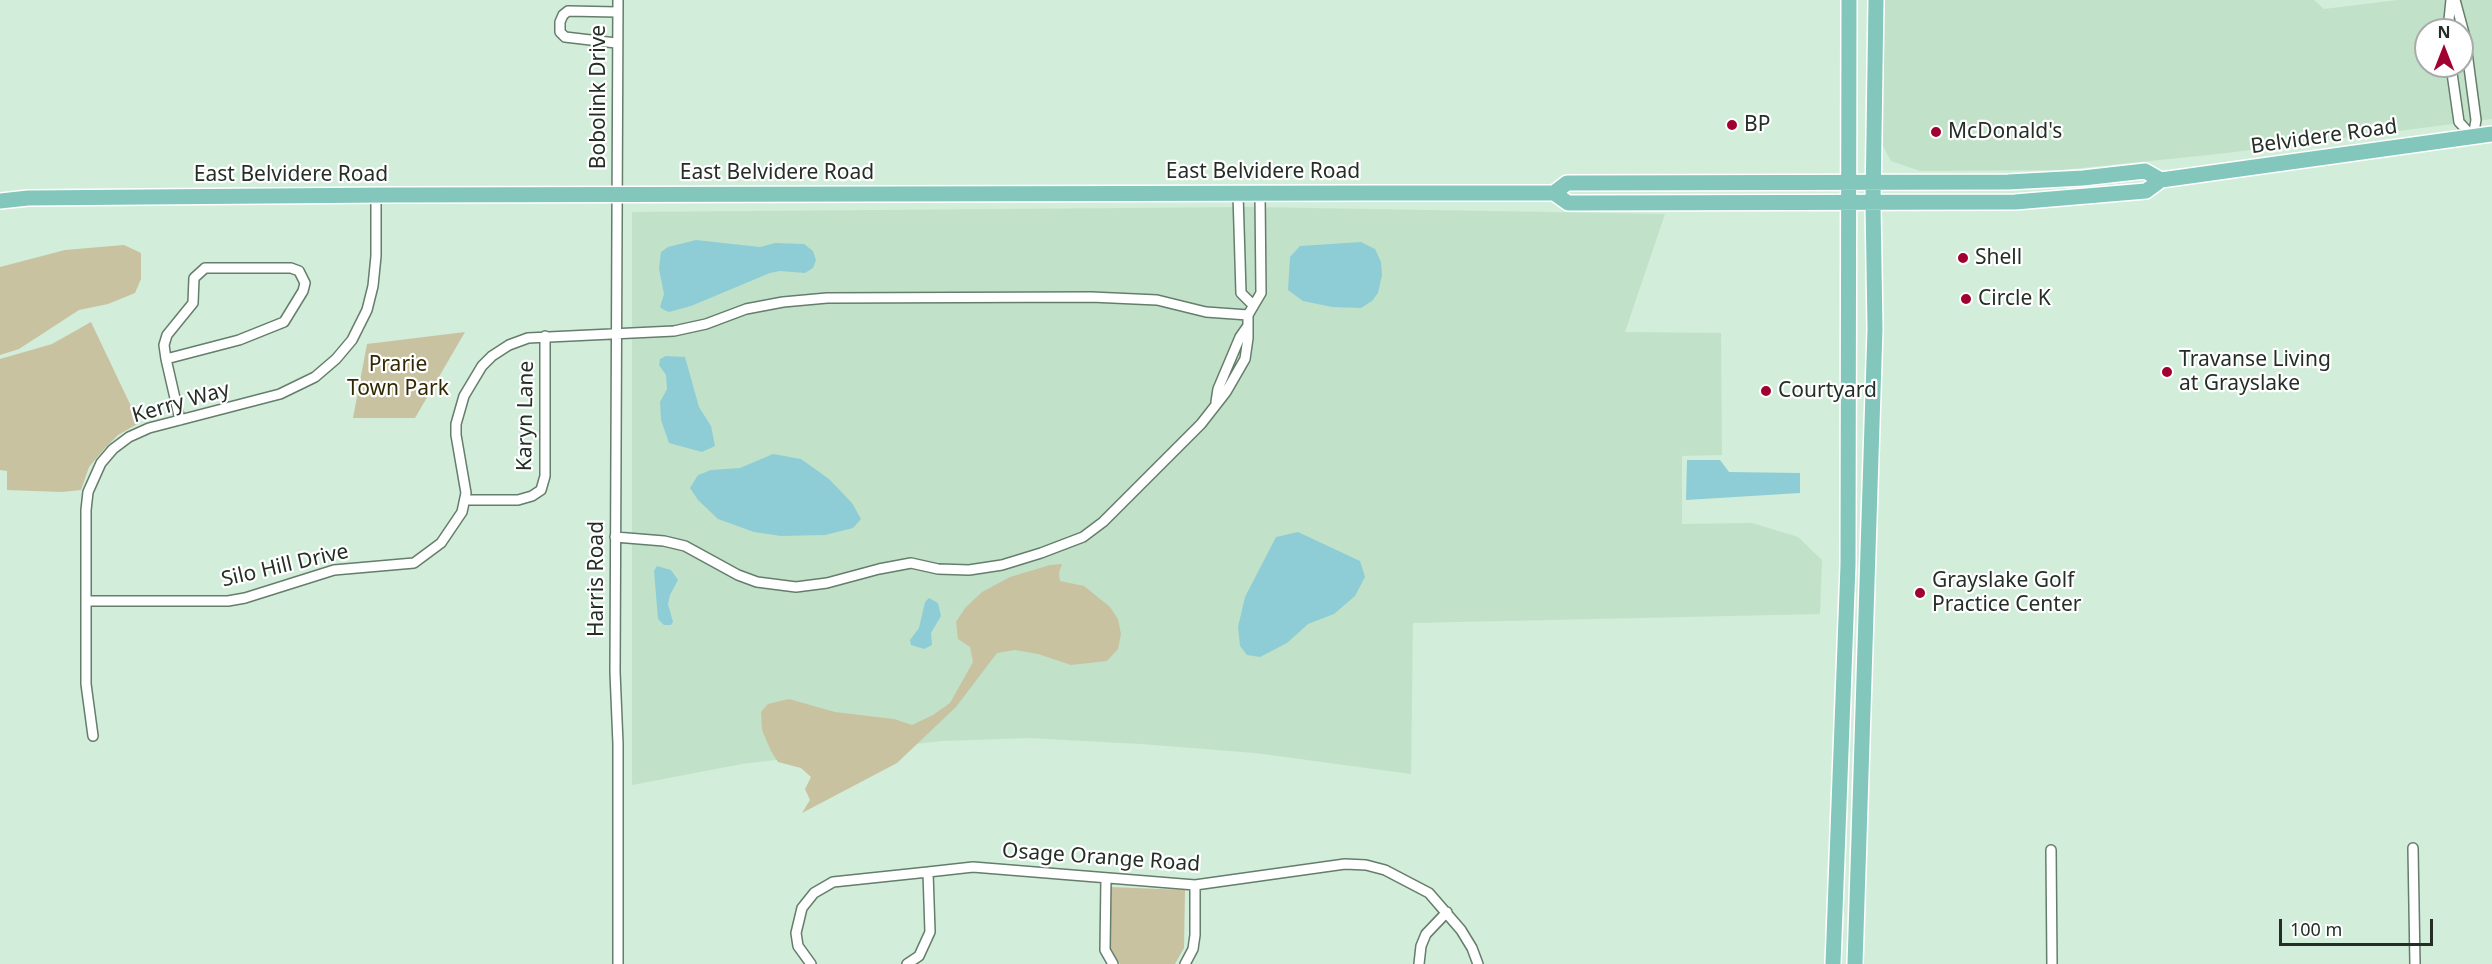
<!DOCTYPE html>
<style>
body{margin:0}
#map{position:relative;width:2492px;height:964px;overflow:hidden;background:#d2edd9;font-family:"Noto Sans",sans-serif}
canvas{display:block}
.north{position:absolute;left:2414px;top:18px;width:60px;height:60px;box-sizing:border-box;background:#fff;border:2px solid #a7aba9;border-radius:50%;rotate:0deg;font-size:16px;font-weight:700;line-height:24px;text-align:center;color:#242e27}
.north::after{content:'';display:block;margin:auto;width:21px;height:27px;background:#a10131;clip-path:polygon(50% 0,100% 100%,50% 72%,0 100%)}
.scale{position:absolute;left:2279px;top:919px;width:154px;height:27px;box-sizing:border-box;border:3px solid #242e27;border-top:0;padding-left:8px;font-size:18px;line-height:21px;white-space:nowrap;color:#242e27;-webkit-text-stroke:4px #fff;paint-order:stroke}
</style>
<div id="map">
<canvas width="2492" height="964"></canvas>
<div class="north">N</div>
<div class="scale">100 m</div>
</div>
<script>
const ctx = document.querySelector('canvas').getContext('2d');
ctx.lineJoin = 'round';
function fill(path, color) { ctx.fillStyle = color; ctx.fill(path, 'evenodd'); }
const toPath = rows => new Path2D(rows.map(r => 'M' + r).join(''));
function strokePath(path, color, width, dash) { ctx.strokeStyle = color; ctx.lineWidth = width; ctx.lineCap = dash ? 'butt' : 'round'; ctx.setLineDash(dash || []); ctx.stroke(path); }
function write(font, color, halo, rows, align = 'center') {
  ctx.font = font + ' "Noto Sans",sans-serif'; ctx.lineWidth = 4.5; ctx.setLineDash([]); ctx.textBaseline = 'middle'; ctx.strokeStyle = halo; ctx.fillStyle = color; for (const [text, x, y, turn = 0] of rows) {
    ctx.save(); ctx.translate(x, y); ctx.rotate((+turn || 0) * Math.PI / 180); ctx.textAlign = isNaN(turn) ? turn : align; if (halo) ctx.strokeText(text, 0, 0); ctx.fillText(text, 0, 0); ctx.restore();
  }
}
const built = toPath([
 [1882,0,2314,0,2324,9,2398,0,2492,0,2492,119,2218,154,2062,170,1920,171,1891,161,1882,144],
 [2426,30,2462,30,2462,66,2426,66],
 [1251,207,1665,214,1625,332,1721,333,1722,455,1682,456,1682,524,1752,523,1798,537,1822,560,1820,614,1413,623,1411,774,1255,753,1141,744,1028,738,943,741,859,750,742,764,632,785,632,212]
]);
const green = toPath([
 [124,245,141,253,141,279,135,293,108,304,79,310,19,349,0,355,0,267,65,250],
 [91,322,139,423,118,435,105,448,89,467,81,490,62,492,7,490,7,471,0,470,0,359,52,344],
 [465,332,415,418,353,418,367,344],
 [1062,564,1059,573,1060,581,1084,586,1110,607,1118,619,1121,634,1118,649,1107,661,1071,665,1038,654,1015,650,997,653,956,707,897,763,802,813,810,800,805,789,811,777,801,768,778,762,771,751,762,730,761,712,768,704,789,699,835,712,894,719,912,725,933,715,950,703,973,662,970,647,958,639,956,622,965,608,982,592,1010,577,1050,565],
 [1111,887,1185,890,1184,948,1175,964,1120,964,1111,950]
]);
const water = toPath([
 [696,240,760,247,775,243,804,244,813,251,816,260,813,268,805,273,780,271,770,273,691,306,669,312,664,310,660,307,664,294,659,269,661,252,668,247],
 [1361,242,1375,249,1381,262,1382,275,1378,293,1372,301,1361,308,1332,307,1303,301,1288,290,1290,257,1300,246],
 [666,356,685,357,699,407,711,426,715,446,702,452,669,443,661,420,660,402,667,389,666,375,659,365,660,359],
 [773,454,801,459,829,479,852,503,861,519,853,528,825,535,781,536,754,532,718,519,698,500,690,488,698,475,711,470,740,468],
 [1687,460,1720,460,1729,472,1800,473,1800,493,1686,500],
 [1298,532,1360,561,1365,577,1355,596,1334,614,1308,624,1287,643,1260,657,1247,655,1240,646,1238,627,1245,597,1276,537],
 [657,566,671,570,678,580,670,595,668,604,673,622,671,625,664,625,658,619,654,571],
 [929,598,938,603,941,616,931,633,932,645,924,649,911,645,910,640,919,628,925,602]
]);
const minor = toPath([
 [618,0,615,672,618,744,618,964],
 [2455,0,2465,37,2476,120,2473,137],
 [2448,30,2451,0],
 [616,43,565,37,560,32,560,22,563,15,568,11,617,12],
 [2451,66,2459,122,2473,137],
 [1238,194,1241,293,1253,305],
 [205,268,291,268,299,271,305,283,303,291,284,322,239,340,166,359,164,345,167,335,193,303,194,278,205,268],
 [166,359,180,420],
 [1216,402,1218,389,1240,337,1247,327],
 [465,500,518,500,532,496,541,490,545,476,545,336],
 [615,537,664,541,685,546,738,575,757,582,796,587,827,583,879,569,911,563,938,569,969,570,1002,565,1041,553,1083,537,1103,522,1201,424,1226,392,1245,359,1248,338,1248,315,1261,293,1260,194],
 [86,601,228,601,245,598,334,570,414,563,441,543,462,512,466,493,456,435,456,424,464,396,482,366,492,356,509,345,528,338,674,331,706,324,746,309,783,302,827,298,1091,297,1157,300,1206,312,1248,315],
 [93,736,86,684,86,510,88,492,101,463,113,449,129,437,149,428,280,394,315,377,336,359,352,340,367,310,373,286,376,256,376,195],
 [2413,848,2415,964],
 [2051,850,2052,964],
 [928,872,973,867,1195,885,1345,864,1366,865,1385,870,1429,893,1461,930,1472,948,1478,964],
 [1106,878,1105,950,1113,964],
 [811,964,798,946,796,933,802,908,814,893,833,882,928,872,930,932,919,956,907,964],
 [1185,964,1193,949,1195,935,1195,885],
 [1419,964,1421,946,1426,934,1447,912]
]);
const primary = toPath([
 [1554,193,1567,183,2008,182,2083,178,2145,171,2161,180],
 [0,201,28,198,388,195,1371,193,1554,193,1568,203,2015,202,2146,191,2161,180,2492,134],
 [1833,964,1848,565,1849,0],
 [1855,964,1875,329,1873,203,1876,0]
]);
const markers = [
 [1732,125,6,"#a10131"],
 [1936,132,6,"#a10131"],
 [1963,258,6,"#a10131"],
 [1966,299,6,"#a10131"],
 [2167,372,6,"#a10131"],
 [1766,391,6,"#a10131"],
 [1920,593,6,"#a10131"]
];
const streetNames = [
 ["Bobolink Drive",599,97,-90],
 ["Belvidere Road",2324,137,-8],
 ["East Belvidere Road",1263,172],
 ["East Belvidere Road",777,173],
 ["East Belvidere Road",291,175],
 ["Kerry Way",181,403,-16],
 ["Karyn Lane",526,416,-89],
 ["Silo Hill Drive",285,566,-13],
 ["Harris Road",597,579,-90],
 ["Osage Orange Road",1101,858,4]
];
const poiNames = [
 ["BP",1744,125],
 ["McDonald's",1948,132],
 ["Shell",1975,258],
 ["Circle K",1978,299],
 ["Travanse Living",2179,360],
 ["at Grayslake",2179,384],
 ["Courtyard",1778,391],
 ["Grayslake Golf",1932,581],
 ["Practice Center",1932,605]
];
const parkNames = [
 ["Prarie",398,365],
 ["Town Park",398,389]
];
fill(built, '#c1e2c9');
fill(green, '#c8c2a1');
fill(water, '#8ecdd6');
strokePath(minor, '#657d6b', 12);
strokePath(primary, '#fff', 18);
strokePath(minor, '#fff', 9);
strokePath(primary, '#83c7bc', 15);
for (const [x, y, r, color] of markers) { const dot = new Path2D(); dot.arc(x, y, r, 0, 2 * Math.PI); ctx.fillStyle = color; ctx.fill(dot); strokePath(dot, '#fff', 2); }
write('21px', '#242e27', '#fff', streetNames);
write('21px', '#242e27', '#fff', poiNames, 'left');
write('21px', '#312901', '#fff', parkNames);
</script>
